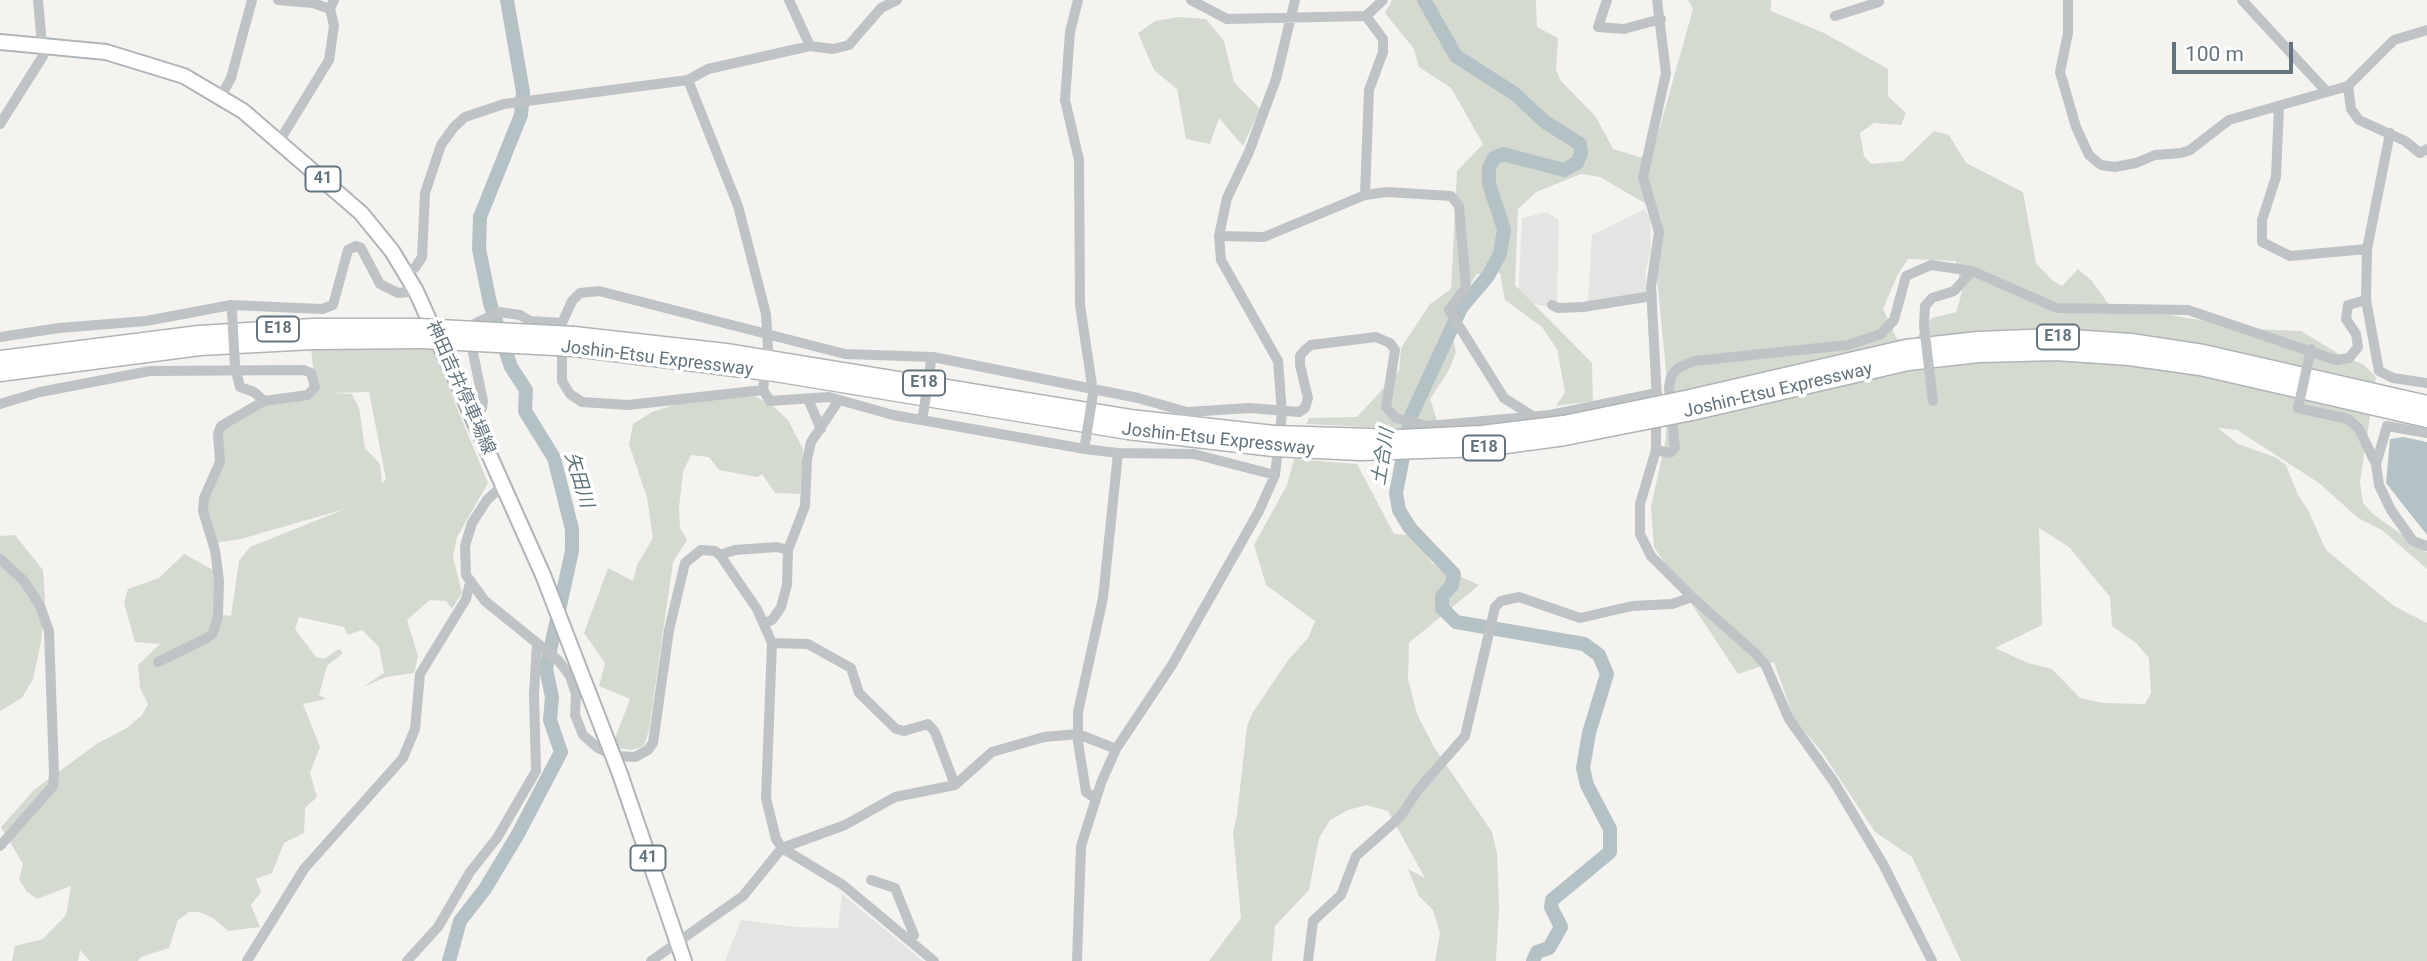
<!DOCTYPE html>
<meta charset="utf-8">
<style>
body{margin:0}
#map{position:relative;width:2427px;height:961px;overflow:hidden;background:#f4f3f0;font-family:Roboto,sans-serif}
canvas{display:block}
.scale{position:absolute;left:2172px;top:42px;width:121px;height:32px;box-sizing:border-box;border:4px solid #64747f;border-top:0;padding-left:9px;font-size:21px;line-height:24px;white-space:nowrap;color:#64747f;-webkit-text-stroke:5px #fff;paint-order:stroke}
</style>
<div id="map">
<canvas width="2427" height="961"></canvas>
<div class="scale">100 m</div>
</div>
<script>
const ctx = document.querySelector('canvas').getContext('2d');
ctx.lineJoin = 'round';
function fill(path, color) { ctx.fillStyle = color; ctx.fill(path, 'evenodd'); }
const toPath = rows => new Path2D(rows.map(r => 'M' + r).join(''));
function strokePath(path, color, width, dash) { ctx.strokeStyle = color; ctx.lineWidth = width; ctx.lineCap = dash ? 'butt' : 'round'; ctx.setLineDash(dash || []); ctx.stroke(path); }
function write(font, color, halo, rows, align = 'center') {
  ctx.font = font + ' Roboto,"Noto Sans JP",sans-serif'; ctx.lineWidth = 7; ctx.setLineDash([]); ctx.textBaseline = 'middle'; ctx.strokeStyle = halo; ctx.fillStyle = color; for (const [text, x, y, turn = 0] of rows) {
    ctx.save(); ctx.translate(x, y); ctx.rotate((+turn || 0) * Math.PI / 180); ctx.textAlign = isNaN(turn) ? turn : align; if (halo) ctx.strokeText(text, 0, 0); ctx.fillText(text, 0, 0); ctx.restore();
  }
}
const built = toPath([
 [1645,209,1650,219,1651,250,1645,272,1647,293,1588,302,1592,235],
 [1547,212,1559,220,1557,303,1546,306,1518,301,1522,218],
 [842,894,923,961,725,961,741,920,798,927,838,928]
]);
const green = toPath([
 [1392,0,1536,0,1537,27,1558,38,1556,70,1561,81,1596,117,1613,149,1639,157,1652,155,1693,9,1688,0,1771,0,1771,11,1824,33,1888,69,1888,96,1906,113,1901,125,1874,123,1860,133,1864,156,1871,164,1903,161,1934,131,1949,135,1966,163,2023,192,2036,263,2052,280,2062,286,2078,269,2092,281,2115,313,2170,315,2253,329,2301,331,2339,354,2364,365,2376,377,2360,482,2363,503,2374,515,2427,552,2427,569,2382,530,2358,518,2319,483,2237,430,2218,428,2238,444,2275,457,2286,465,2298,495,2309,512,2326,550,2394,606,2427,623,2427,961,1961,961,1912,857,1875,832,1822,752,1794,719,1774,662,1738,674,1654,547,1651,507,1666,439,1667,382,1657,278,1661,218,1643,202,1600,177,1581,174,1536,192,1518,209,1515,285,1592,363,1593,401,1556,406,1565,392,1557,349,1542,327,1505,300,1500,273,1477,274,1448,318,1456,352,1449,370,1430,399,1437,420,1422,430,1306,424,1309,418,1357,417,1399,371,1401,348,1430,304,1451,289,1457,171,1483,144,1451,88,1419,67,1414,49,1385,13],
 [1908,259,1956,261,1962,292,1956,312,1932,318,1916,338,1897,339,1883,309,1897,276],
 [2039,528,2069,547,2110,597,2112,626,2137,644,2149,658,2151,693,2145,704,2103,703,2080,698,2052,669,2028,663,1995,648,2042,625],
 [1179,17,1206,19,1224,41,1234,82,1260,109,1243,146,1219,118,1210,144,1186,139,1177,89,1154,70,1138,33,1155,21],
 [431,345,488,483,457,537,453,557,462,593,452,609,446,601,430,600,407,620,418,656,414,673,386,677,363,687,384,673,379,647,362,630,348,635,344,627,299,617,295,629,316,657,324,659,339,649,343,653,327,666,319,695,326,699,303,704,320,747,310,773,317,797,305,808,304,833,284,843,272,873,256,879,261,892,251,905,260,927,228,931,213,918,199,912,189,912,178,920,169,948,141,957,138,961,90,961,80,950,78,961,12,961,15,946,43,939,66,915,71,886,37,899,26,891,19,879,23,864,1,827,35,789,98,743,127,728,142,715,148,704,140,688,138,665,160,644,135,642,124,603,128,589,159,578,184,554,215,571,216,614,231,616,239,561,250,547,345,509,241,539,215,543,205,511,224,427,264,403,316,394,311,349],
 [369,392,386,479,382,484,380,464,365,448,359,408,352,394,331,393],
 [754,396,772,405,788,420,803,449,800,494,775,493,762,474,757,477,719,470,709,457,691,455,683,472,679,508,680,528,687,540,673,562,649,730,644,746,632,750,616,748,614,741,630,699,599,686,605,663,584,633,608,568,633,581,637,565,653,538,647,498,629,444,633,424,652,412,686,401],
 [1294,459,1357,464,1394,534,1412,535,1433,564,1479,585,1409,643,1408,679,1417,714,1434,747,1492,832,1497,853,1499,907,1496,961,1435,961,1440,933,1433,910,1419,896,1408,869,1425,878,1388,811,1366,805,1348,810,1330,820,1319,838,1309,890,1275,926,1272,961,1209,961,1241,918,1233,832,1237,815,1247,726,1253,712,1289,659,1308,638,1315,621,1266,585,1254,545,1287,485],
 [15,535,43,570,45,598,41,642,33,679,22,698,0,711,0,536]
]);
const water = toPath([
 [2403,437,2427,442,2427,535,2386,483,2390,439]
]);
const river = toPath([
 [1424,0,1456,56,1515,94,1545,122,1580,144,1581,153,1577,163,1564,170,1503,154,1494,158,1489,168,1489,184,1504,229,1500,254,1488,276,1461,308,1411,416,1396,493,1399,510,1410,528,1454,574,1452,585,1442,596,1442,608,1456,622,1584,644,1599,655,1607,674,1589,733,1583,768,1587,785,1610,829,1610,852,1552,900,1551,907,1561,927,1549,948,1537,952,1533,961],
 [449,961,460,921,485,889,518,834,561,752,550,720,552,697,546,669,572,551,572,529,554,458,525,411,526,390,511,367,490,303,479,249,480,217,521,115,523,92,507,0]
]);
const minor = toPath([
 [278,0,313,3,330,9],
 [789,0,810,46],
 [1078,0,1070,32,1065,100,1079,160,1080,305,1093,392],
 [1191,0,1227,19,1366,16,1383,39,1383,52,1369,90,1365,195],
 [1607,0,1598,27,1624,29,1661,19],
 [2068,0,2068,33,2060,72,2076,127,2089,155,2101,165,2115,167,2136,163,2155,155,2181,153,2190,150,2229,120,2348,86,2394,40,2427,30],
 [2242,0,2326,91],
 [1366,16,1383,0],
 [1835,16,1879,2],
 [688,80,738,206,766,314,768,349],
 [2348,86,2351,109,2359,120,2405,141,2420,153,2427,149],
 [221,96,231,78,252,0],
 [2279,106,2276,177,2262,220,2262,242,2290,256,2367,249],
 [0,124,43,56,38,0],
 [2390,133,2367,249,2366,300,2379,371,2393,378,2427,383],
 [280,140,329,60,334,26,330,9,334,0],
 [1219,236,1264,237,1365,195,1387,192,1451,196,1459,206,1466,287,1449,310,1504,398,1534,417],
 [404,271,415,268,422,257,425,193,441,145,454,127,465,117,504,104,688,80,708,69,810,46,833,49,849,45,881,8,897,0],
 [1552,305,1558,308,1583,307,1652,296],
 [1924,326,1925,306,1932,298,1954,291,1972,271],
 [0,337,59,328,146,321,231,305,322,309,333,305,348,250,356,246,361,248,380,284,398,293,416,291],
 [235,367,240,387,254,392,264,401],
 [764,380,763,390,770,401,829,397,893,415,1085,449,1118,453,1194,454,1275,475],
 [763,390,628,405,582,402,570,394,562,381,562,323,572,301,580,293,599,291,845,354,933,357,1138,398,1187,412,1250,408,1299,412,1305,408,1308,398,1300,365,1300,356,1305,350,1311,345,1376,337,1390,343,1395,350,1386,407,1396,418,1428,426,1550,415,1657,393],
 [808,399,821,429],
 [1657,399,1651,287,1659,232,1643,177,1666,73,1657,0],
 [0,404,40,392,150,371,304,370,311,373,315,387,308,395,264,401,221,426,218,434,220,462,204,498,203,511,215,550,219,581,218,616,213,633,207,638,158,662],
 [2298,408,2348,419,2359,429,2376,464,2379,485,2391,510,2413,541,2427,546],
 [473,415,482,408,483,401,473,353,473,330,476,323,499,312,520,315,530,321,562,323],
 [1656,415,1656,450,1640,504,1640,534,1651,556,1692,597,1756,654,1766,666,1789,719,1834,782,1883,864,1932,961],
 [1656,450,1670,453,1675,448,1669,387,1671,377,1678,368,1694,361,1848,345,1881,334,1894,320,1906,276,1931,265,1972,271,2057,308,2188,310,2336,360,2349,358,2358,347,2356,334,2346,319,2348,305,2366,300],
 [2376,464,2387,426,2427,433],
 [504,484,487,500,472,523,465,546,466,575,485,601,558,660,570,676,576,694,575,715,583,735,598,748,615,756,635,757,648,750,653,743,669,630,685,563,701,550,715,551,720,555,757,609,772,643,766,798,776,839,782,848,843,885,934,961],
 [720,555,735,550,777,547,788,550],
 [0,559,24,581,40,606,49,631,54,773,53,786,0,846],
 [765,624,773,619,781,607,787,585,788,550,805,506,807,460,811,442,839,400],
 [772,643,808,644,851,668,859,693,896,729,904,731,928,724,935,732,955,785],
 [1095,798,1086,792,1078,742,1078,712,1103,598,1118,453],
 [871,880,895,888,914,935,910,941],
 [247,961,304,869,403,758,415,729,420,674,466,599,470,583],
 [407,961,438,927,470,872,497,838,536,771,534,694,537,644],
 [651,961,743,896,782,848,845,825,895,797,955,785,992,752,1044,737,1078,734,1116,749],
 [1077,961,1081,846,1101,783,1116,749,1172,665,1259,511,1275,475,1282,413,1278,361,1221,260,1219,236,1227,198,1249,152,1276,79,1295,0],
 [1308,961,1313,921,1341,895,1356,856,1400,817,1418,790,1465,736,1495,607,1501,601,1519,597,1580,618,1632,606,1672,604,1692,597]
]);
const major = toPath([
 [0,42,106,52,184,76,243,111,361,213,392,251,416,291,543,575],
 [620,774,684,961]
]);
const highway = toPath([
 [574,335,726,352,1130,418,1274,434],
 [574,348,775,373,1128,431,1273,448],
 [0,359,199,334,313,327,419,327],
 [0,373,200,347,313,341,421,340],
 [1690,398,1906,348,1978,340,2056,337,2131,342,2203,353,2427,404],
 [1692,412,1908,362,1978,354,2056,352,2129,357,2200,367,2427,419]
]);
const minorBridge = toPath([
 [232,312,235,365],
 [1924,326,1933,401],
 [2298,408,2311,349],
 [923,415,931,362],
 [1085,444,1093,394]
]);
const majorBridge = toPath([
 [543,575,620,774]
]);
const highwayBridge = toPath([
 [419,327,574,335],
 [421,340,574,348],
 [1274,434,1401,438,1482,434,1564,424,1690,398],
 [1273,448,1361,452,1484,448,1565,437,1692,412]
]);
const shields = [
 [323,179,35],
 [278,329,42],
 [2058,337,42],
 [924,383,42],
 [1484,448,42],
 [648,858,35]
];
const shieldNames = [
 ["41",323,179],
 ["E18",278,329],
 ["E18",2058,337],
 ["E18",924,383],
 ["E18",1484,448],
 ["41",648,858]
];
const streetNames = [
 ["Joshin-Etsu Expressway",657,359,7],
 ["神田吉井停車場線",460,388,66],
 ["Joshin-Etsu Expressway",1778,391,-13],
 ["Joshin-Etsu Expressway",1218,440,6]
];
const waterNames = [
 ["土合川",1384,457,-81],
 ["矢田川",578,480,73]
];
fill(built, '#e4e5e3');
fill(green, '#d5dad1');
fill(water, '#b5c2c5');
strokePath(river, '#b5c2c5', 14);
strokePath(major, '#b0b5b8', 18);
strokePath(highway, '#b0b4b6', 19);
strokePath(minor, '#bfc3c6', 10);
strokePath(major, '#fff', 14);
strokePath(highway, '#fff', 16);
strokePath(majorBridge, '#b0b5b8', 18, []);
strokePath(highwayBridge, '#b0b4b6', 19, []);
strokePath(minorBridge, '#bfc3c6', 10);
strokePath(majorBridge, '#fff', 14);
strokePath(highwayBridge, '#fff', 16);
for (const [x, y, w] of shields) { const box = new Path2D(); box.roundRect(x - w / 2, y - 12.5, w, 25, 5); ctx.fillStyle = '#fff'; ctx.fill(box); strokePath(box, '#64747f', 2); }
write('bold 16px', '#64747f', null, shieldNames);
write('18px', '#64747f', '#fff', streetNames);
write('italic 19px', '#60777d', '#fff', waterNames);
</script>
